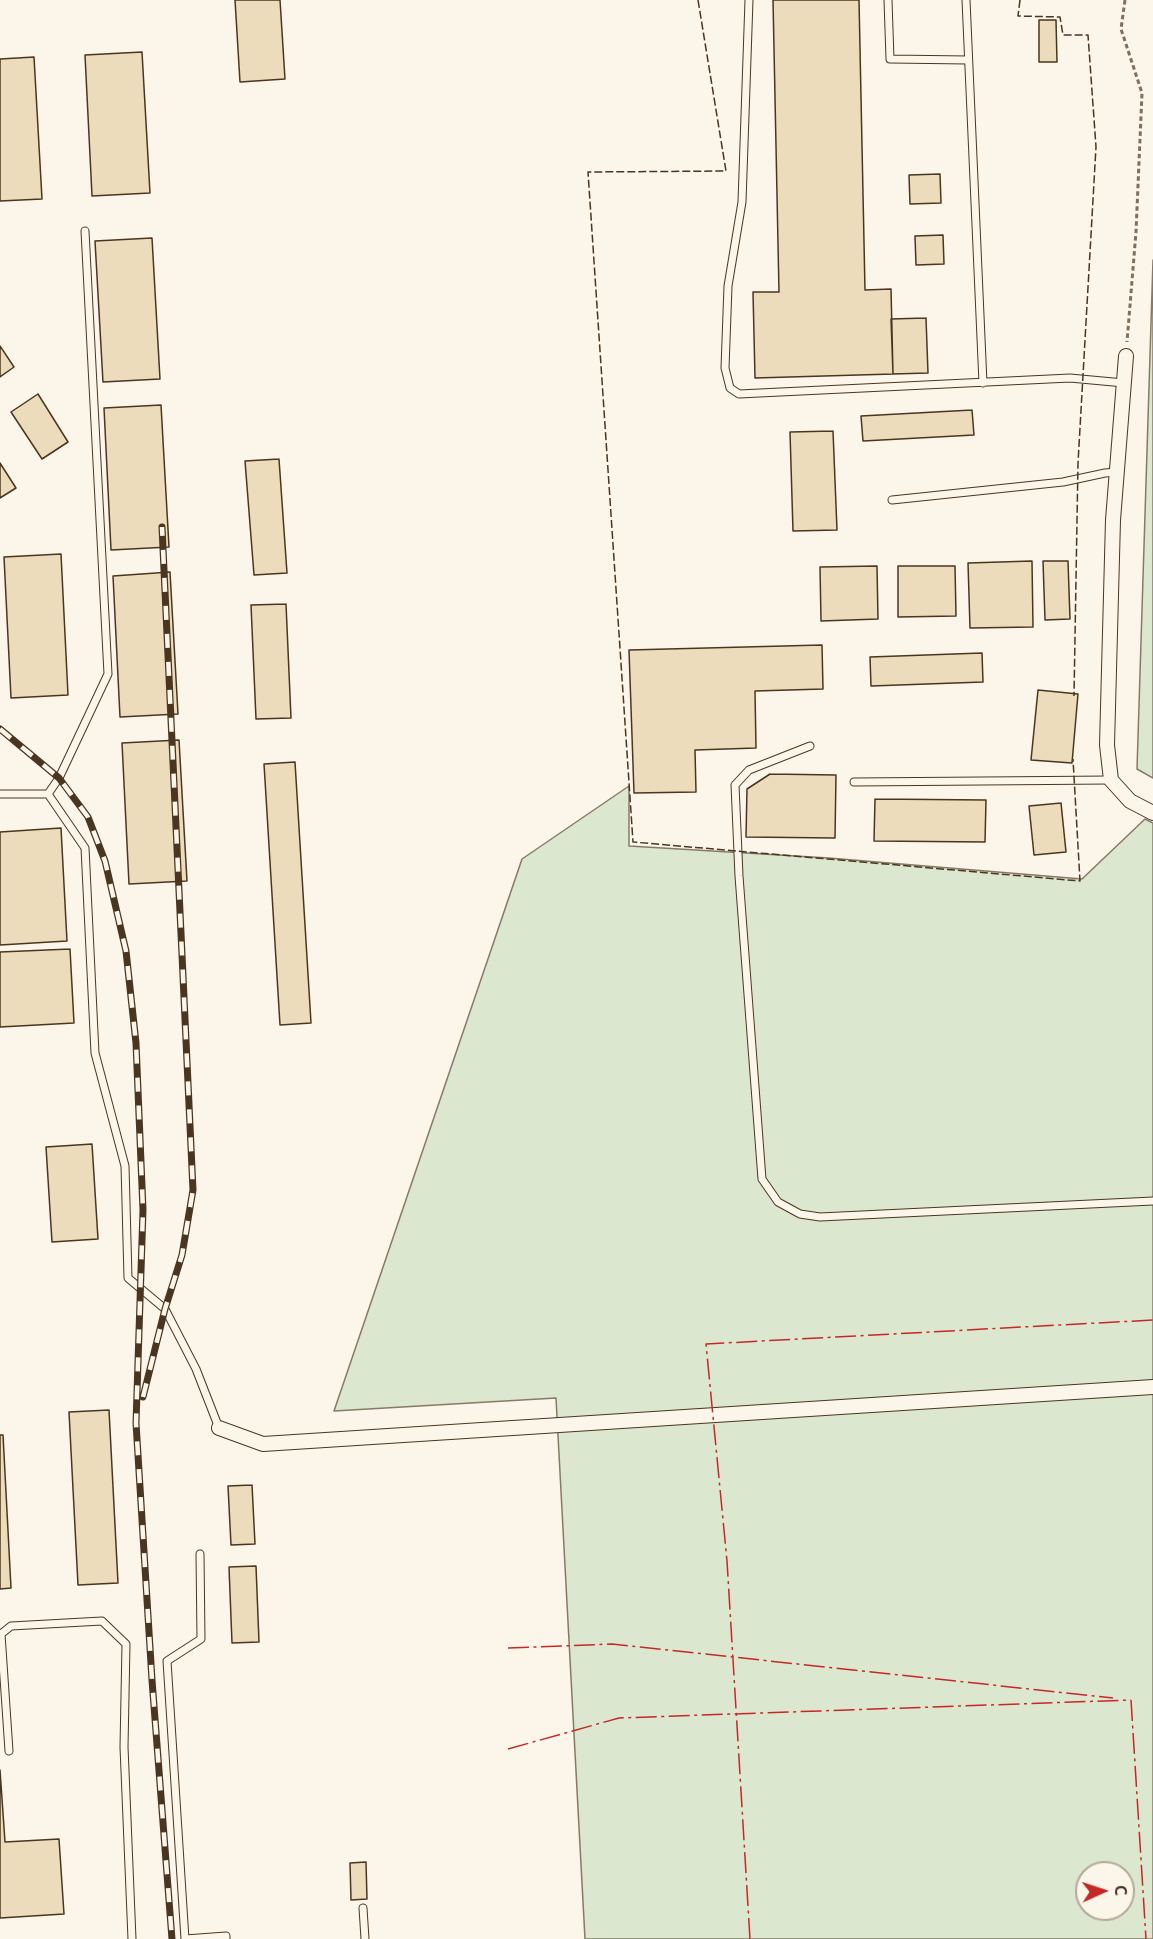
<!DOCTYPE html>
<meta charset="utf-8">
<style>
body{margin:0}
#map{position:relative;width:1153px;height:1939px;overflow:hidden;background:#fbf6e9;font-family:Ubuntu,sans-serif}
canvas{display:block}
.north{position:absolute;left:1075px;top:1861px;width:60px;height:60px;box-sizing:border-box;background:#fbf6e9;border:2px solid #b4a999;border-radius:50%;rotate:87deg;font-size:16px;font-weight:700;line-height:24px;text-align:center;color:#4a3520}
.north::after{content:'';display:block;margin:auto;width:21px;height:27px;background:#c62828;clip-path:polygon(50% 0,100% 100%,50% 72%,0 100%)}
</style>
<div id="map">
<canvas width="1153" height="1939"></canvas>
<div class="north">С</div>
</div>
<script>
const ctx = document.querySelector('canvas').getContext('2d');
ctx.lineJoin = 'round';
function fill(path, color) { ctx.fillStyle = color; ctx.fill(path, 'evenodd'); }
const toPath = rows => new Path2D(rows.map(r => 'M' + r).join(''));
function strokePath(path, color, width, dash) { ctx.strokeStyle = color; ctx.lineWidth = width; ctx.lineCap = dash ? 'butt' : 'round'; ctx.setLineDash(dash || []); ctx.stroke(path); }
const green = toPath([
 [1153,260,1153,778,1137,769,1153,260],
 [629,786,629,846,829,858,1082,879,1145,819,1153,823,1153,1939,585,1939,556,1398,334,1411,522,859,629,786],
 [1087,1873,1123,1873,1123,1909,1087,1909,1087,1873]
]);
const building = toPath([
 [235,0,280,0,285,79,240,82,235,0],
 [773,0,859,0,865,290,891,289,893,374,755,378,753,292,779,292,773,0],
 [1039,20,1056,20,1057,62,1039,62,1039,20],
 [142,52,150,193,92,196,85,55,142,52],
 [34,57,42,199,0,201,0,59,34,57],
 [940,174,941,203,910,204,909,175,940,174],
 [943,235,944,264,916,265,915,236,943,235],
 [152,238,160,379,103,382,95,241,152,238],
 [926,318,928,373,893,374,891,319,926,318],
 [0,346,14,367,0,377,0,346],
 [38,394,68,442,42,459,11,412,38,394],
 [161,405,169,547,111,550,104,408,161,405],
 [972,410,974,435,863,441,861,416,972,410],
 [833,431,837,530,793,531,790,432,833,431],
 [279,459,287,573,254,575,245,461,279,459],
 [0,463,16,488,0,498,0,463],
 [61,554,68,695,11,698,4,557,61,554],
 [1032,561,1033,627,970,628,968,563,1032,561],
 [1043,561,1068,561,1070,619,1045,620,1043,561],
 [877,566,878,619,821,621,820,567,877,566],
 [898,566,955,566,956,616,898,617,898,566],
 [170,572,178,714,120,717,113,576,170,572],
 [286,604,291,718,256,719,251,605,286,604],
 [822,645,823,689,755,691,756,748,695,750,696,792,634,793,629,650,822,645],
 [982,653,983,682,871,686,870,657,982,653],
 [1038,690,1078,694,1072,763,1031,760,1038,690],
 [179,740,187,881,129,884,122,743,179,740],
 [295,762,311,1023,280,1025,264,764,295,762],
 [770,774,836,775,835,838,746,837,747,789,770,774],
 [875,799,986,800,985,842,874,841,875,799],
 [1061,803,1066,852,1034,855,1029,806,1061,803],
 [61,828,67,941,0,945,0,832,61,828],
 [70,949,74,1023,0,1027,0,952,70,949],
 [92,1144,98,1239,52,1242,46,1147,92,1144],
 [109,1410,118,1583,78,1585,69,1412,109,1410],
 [0,1435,3,1435,11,1588,0,1589,0,1435],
 [252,1485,255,1544,231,1545,228,1486,252,1485],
 [256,1566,259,1642,232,1643,229,1567,256,1566],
 [0,1770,5,1842,59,1839,64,1914,0,1918,0,1770],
 [366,1862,367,1899,351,1900,350,1863,366,1862]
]);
const path = toPath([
 [1125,0,1121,29,1142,93,1136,232,1127,342]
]);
const service = toPath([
 [749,0,742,202,728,286,725,368,730,388,739,394,1070,378,1124,383],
 [888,0,890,59,968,60],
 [966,0,983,383],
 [892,500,1063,482,1105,473,1117,472],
 [810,746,749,770,735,785,739,876,762,1179,778,1202,800,1214,820,1217,1153,1201],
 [854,782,1111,780],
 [0,794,48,794,85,848,95,1053,125,1166,128,1278,165,1309,196,1369,219,1428],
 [48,794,59,778,108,674,85,231],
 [200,1554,201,1639,167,1661,185,1939,226,1936,226,1939],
 [9,1751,1,1634,11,1626,102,1621,126,1644,124,1747,132,1939],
 [363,1908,365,1939]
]);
const minor = toPath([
 [1126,356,1113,520,1107,745,1111,780,1130,801,1153,813],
 [219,1428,263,1444,1153,1387]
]);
const rail = toPath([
 [0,729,59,778,88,817,105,861,126,951,136,1043,143,1210,136,1423,152,1680,172,1939],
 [143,1397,165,1309,182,1255,193,1190,162,527]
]);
const fence = toPath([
 [698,0,726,171,588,172,633,842,1080,881,1073,759],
 [1020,0,1018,16,1060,17,1063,35,1088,35,1096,147,1078,463,1074,696]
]);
const power = toPath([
 [508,1648,612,1644,1113,1698],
 [1131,1700,1146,1939],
 [508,1749,619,1718,1131,1700],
 [750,1939,727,1561,706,1344,1153,1320]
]);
fill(green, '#dce7d0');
strokePath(green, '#887966', 1.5);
fill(building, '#ecdcbc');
strokePath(building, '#4a3520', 1.5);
strokePath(service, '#4a3520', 9);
strokePath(minor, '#4a3520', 16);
strokePath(path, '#7f6f5c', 3, [4.5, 3]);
strokePath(service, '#fbf6e9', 7);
strokePath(minor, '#fbf6e9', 14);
strokePath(rail, '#4a3520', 7);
strokePath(rail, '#fbf6e9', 4.5, [14]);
strokePath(fence, '#4a3520', 1.5, [8, 3]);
strokePath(power, '#c62828', 1.5, [21, 4.5, 3, 4.5]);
</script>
